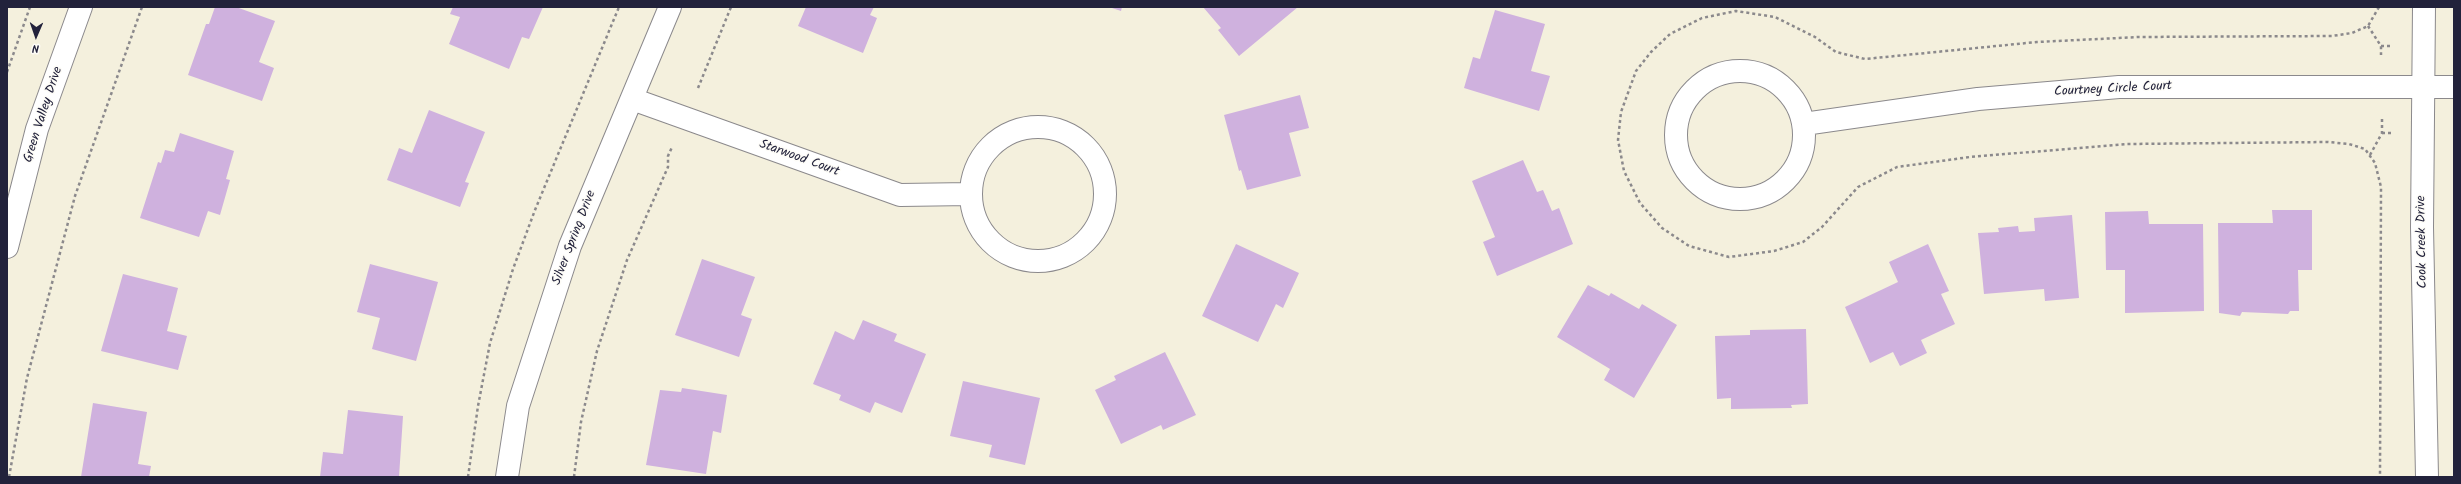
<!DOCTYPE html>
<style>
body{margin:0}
#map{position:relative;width:2461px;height:484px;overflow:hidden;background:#f4f0dd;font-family:Kalam,sans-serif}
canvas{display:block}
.frame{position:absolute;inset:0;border:8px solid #22223b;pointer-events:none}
.north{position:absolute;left:16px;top:16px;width:40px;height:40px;-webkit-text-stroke:3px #fdfcf7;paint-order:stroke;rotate:182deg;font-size:11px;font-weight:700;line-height:16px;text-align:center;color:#22223b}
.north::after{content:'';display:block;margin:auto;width:14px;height:18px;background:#22223b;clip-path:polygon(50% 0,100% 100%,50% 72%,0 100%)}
</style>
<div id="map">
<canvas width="2461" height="484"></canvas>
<div class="frame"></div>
<div class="north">N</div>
</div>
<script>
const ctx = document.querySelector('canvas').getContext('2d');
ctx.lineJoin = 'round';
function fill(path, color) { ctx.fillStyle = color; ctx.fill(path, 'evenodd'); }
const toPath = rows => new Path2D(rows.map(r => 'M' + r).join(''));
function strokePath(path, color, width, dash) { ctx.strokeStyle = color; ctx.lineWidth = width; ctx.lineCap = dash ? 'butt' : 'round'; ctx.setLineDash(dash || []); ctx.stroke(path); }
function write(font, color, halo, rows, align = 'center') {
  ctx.font = font + ' Kalam,sans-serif'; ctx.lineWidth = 3; ctx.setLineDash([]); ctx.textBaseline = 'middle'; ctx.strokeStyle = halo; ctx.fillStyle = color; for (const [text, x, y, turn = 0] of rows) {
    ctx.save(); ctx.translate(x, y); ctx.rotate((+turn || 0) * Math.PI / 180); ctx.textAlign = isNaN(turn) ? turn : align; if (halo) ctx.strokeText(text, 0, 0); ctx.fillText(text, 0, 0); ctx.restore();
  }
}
const building = toPath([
 [215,7,236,7,275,21,259,62,274,68,262,101,188,75,206,24,209,24],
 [453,7,543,7,529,39,522,37,509,69,449,44,460,17,450,14],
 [806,7,874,7,870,15,877,18,863,53,798,26],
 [1109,7,1122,7,1121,11],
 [1203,7,1298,7,1239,56,1218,30,1221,28],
 [1495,10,1545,24,1531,71,1550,76,1539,111,1464,88,1473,57,1480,59],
 [1300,95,1309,128,1289,133,1301,176,1247,190,1241,170,1239,171,1224,115],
 [429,110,485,132,465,182,469,183,460,207,387,180,399,148,412,153],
 [180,133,234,151,226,179,230,180,220,215,208,211,199,237,140,218,158,162,161,163,165,150,174,152],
 [1523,160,1537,192,1543,190,1552,211,1559,208,1573,244,1497,276,1483,242,1495,237,1472,181],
 [2272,210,2312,210,2312,270,2298,270,2299,311,2290,311,2288,314,2242,312,2240,316,2219,313,2218,223,2273,223],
 [2148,211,2149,224,2203,224,2204,311,2125,313,2125,270,2106,270,2105,212],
 [2072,215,2079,298,2045,301,2044,289,1984,294,1978,233,1999,232,1998,228,2018,226,2019,232,2035,231,2034,218],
 [1236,244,1299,273,1283,308,1276,304,1258,342,1202,316],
 [1928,244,1949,291,1941,294,1955,324,1921,340,1927,353,1900,366,1893,352,1870,363,1845,307,1898,282,1889,262],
 [702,259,755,277,741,315,752,319,739,357,675,335],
 [370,264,438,282,416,361,372,349,380,318,357,312],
 [123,274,178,288,167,331,187,336,178,370,101,351],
 [1588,285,1609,296,1611,293,1639,309,1642,304,1677,325,1634,398,1604,380,1610,369,1557,337],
 [863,320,897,334,894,341,926,354,902,413,875,402,870,413,839,400,841,395,813,384,835,331,854,340],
 [1806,329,1808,404,1791,405,1792,408,1731,409,1731,398,1717,399,1715,336,1750,335,1750,330],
 [1165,352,1196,415,1163,430,1161,425,1121,444,1095,390,1116,380,1114,376],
 [963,381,1040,398,1025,465,989,457,992,445,950,436],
 [682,388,727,395,721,433,713,431,706,474,646,465,660,390,681,392],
 [93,403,147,412,138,464,151,466,149,477,81,477],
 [348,410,403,416,399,477,320,477,323,452,343,454]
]);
const path = toPath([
 [2379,7,2368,26,2352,33,2332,36,2139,37,2037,42,1865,59,1836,52,1815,37,1775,17,1736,11,1702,18,1670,34,1651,52,1636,71,1621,112,1618,140,1624,171,1640,203,1662,228,1689,246,1729,257,1774,251,1803,242,1822,227,1858,187,1897,167,1970,157,2127,144,2328,142,2349,144,2365,149,2375,163,2381,187,2380,477],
 [2368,26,2381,46,2381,55],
 [2381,46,2391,46],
 [7,72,30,7],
 [698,88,731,7],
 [2382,133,2391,133],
 [2370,155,2382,133,2382,118],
 [9,477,27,378,75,196,142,7],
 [468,477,478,406,490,343,513,269,535,210,619,7],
 [574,477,581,422,597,351,627,260,668,167,668,156,672,147]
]);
const minor = toPath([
 [2424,7,2422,227,2427,477],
 '1676 135a64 64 0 1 1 128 0a64 64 0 1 1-128 0Z',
 [632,99,900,195,970,194],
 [1804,124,1978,99,2119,87,2454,87],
 '971 194a67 67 0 1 1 134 0a67 67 0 1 1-134 0Z',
 [7,247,37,129,81,7],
 [507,477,518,406,570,246,670,7]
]);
const streetNames = [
 ["Courtney Circle Court",2113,90,-3],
 ["Green Valley Drive",44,115,-72],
 ["Starwood Court",799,159,20],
 ["Silver Spring Drive",575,238,-69],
 ["Cook Creek Drive",2423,242,-91]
];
fill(building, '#cfb1de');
strokePath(minor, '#8b898c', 24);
strokePath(path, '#8b898c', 2.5, [3, 3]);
strokePath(minor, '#fff', 22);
write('13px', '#22223b', '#fdfcf7', streetNames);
</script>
